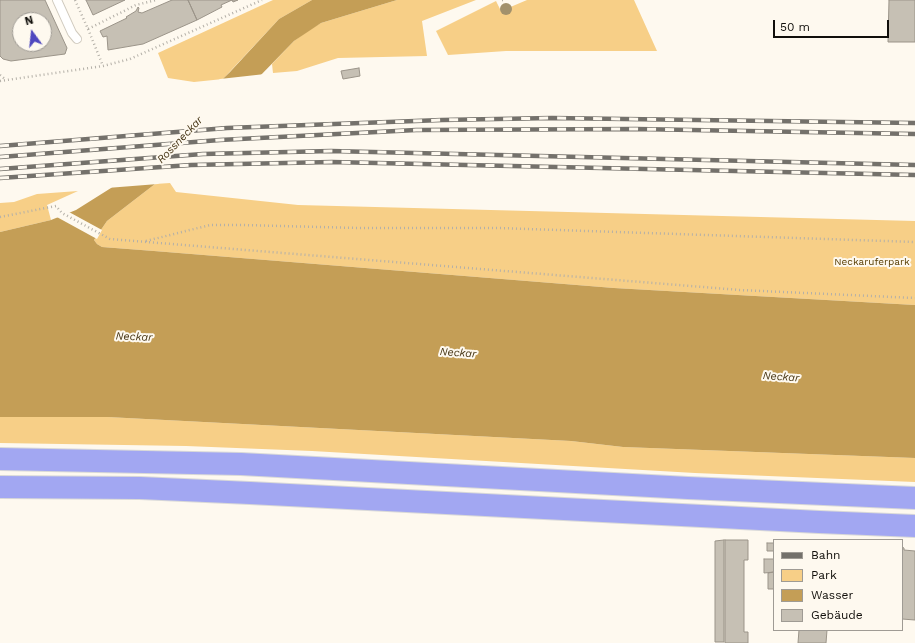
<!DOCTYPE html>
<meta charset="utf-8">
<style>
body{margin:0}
#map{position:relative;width:915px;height:643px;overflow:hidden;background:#fef9ef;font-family:"Work Sans",sans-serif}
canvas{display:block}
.legend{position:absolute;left:773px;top:539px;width:130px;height:92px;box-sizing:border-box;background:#fef9ef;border:1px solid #9f9b94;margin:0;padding:5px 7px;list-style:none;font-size:12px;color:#110f0b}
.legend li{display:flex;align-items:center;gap:8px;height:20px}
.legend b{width:20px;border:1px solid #9f9b94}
.north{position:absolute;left:12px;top:12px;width:40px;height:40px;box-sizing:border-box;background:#fef9ef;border:1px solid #9f9b94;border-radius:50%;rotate:345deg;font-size:11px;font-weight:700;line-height:16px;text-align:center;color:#110f0b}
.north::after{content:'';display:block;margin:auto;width:14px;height:18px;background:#4f48bf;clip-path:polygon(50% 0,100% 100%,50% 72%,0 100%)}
.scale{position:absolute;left:773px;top:20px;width:116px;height:18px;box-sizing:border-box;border:2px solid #110f0b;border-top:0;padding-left:5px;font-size:12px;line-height:14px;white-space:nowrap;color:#110f0b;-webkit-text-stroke:3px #fef9ef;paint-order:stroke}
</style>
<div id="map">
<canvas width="915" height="643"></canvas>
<ul class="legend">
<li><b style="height:5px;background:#74716b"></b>Bahn</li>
<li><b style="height:11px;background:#f7cf87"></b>Park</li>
<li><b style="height:11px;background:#c49e56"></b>Wasser</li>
<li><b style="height:11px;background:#c6c0b4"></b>Gebäude</li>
</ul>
<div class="north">N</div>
<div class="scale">50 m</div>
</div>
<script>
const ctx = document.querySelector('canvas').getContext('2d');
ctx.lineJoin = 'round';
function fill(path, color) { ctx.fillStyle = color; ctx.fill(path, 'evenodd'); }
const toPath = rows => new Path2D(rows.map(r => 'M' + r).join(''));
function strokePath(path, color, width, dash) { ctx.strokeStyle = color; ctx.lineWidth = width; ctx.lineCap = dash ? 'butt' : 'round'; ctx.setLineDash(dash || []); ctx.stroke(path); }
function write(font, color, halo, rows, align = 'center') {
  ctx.font = font + ' "Work Sans",sans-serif'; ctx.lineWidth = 4; ctx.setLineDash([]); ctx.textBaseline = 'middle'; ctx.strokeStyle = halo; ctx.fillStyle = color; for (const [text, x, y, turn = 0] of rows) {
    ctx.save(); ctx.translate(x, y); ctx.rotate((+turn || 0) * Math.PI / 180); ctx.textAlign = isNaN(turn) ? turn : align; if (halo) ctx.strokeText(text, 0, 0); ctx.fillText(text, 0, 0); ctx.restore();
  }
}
const green = toPath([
 [273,0,312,0,279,19,223,79,194,82,168,78,158,53],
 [397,0,476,0,422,21,427,56,338,58,297,71,273,73,272,64,294,41,310,29,321,23],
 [527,0,634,0,657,51,506,51,448,55,436,31,496,1,501,11],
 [170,183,176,192,298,205,915,221,915,305,614,288,154,251,102,247,97,244,94,240,107,221,155,184],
 [78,191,47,205,51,220,0,232,0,203,14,202,37,194],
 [0,417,107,417,571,441,623,447,915,458,915,482,695,473,312,451,186,446,0,443]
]);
const water = toPath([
 [312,0,397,0,321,23,294,41,155,184,107,221,94,240,97,244,102,247,154,251,614,288,915,305,915,458,623,447,571,441,107,417,0,417,0,232,51,220,76,210,111,188,230,72,279,19]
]);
const pier = toPath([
 [265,74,158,184,107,188,220,79],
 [69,212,102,230,97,239,55,216]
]);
const building = toPath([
 [0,0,45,0,67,48,65,54,11,61,3,59,0,56,0,0],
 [20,20,44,20,44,44,20,44,20,20],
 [86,0,125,0,93,15,86,0],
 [172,0,188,0,197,20,143,44,108,50,107,36,103,37,100,31,127,18,126,17,136,11,138,7,139,8,138,12,142,13,172,0],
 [188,0,238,0,233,2,232,0,221,5,222,7,197,20,188,0],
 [889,0,915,0,915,42,888,42,889,0],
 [359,68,360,76,343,79,341,71,359,68],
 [724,540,724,642,715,642,715,541,724,540],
 [725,540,748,540,748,560,744,560,744,632,748,632,748,643,725,643,725,540],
 [767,543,774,543,774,551,767,551,767,543],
 [902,547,904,548,904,550,915,551,915,620,902,619,902,547],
 [764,559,774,559,774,572,764,573,764,559],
 [774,572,774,589,768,589,768,573,774,572],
 [799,630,827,630,826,643,798,643,799,630]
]);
const path = toPath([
 [75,0,88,29,136,5,156,0],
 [502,0,506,0],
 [88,29,103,66],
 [0,75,6,80],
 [0,81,103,66,130,59,262,0],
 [0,217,56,206,62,213,110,239,740,290,915,298],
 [146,241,210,225,243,225,358,228,498,228,915,242]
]);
const service = toPath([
 [57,0,72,33,77,39]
]);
const trunk = toPath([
 [0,459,241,464,688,488,915,498],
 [0,487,140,488,250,493,819,522,915,526]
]);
const rail = toPath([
 [0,146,227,128,442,120,552,118,915,123],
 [0,157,220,140,416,130,636,129,915,134],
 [0,169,203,154,331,151,915,165],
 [0,178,191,165,332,162,915,175]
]);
const trees = [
 [506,9]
];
const parkNames = [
 ["Neckaruferpark",872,262]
];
const waterNames = [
 ["Rossneckar",180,140,-46],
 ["Neckar",134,337,2],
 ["Neckar",458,353,4],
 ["Neckar",781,377,4]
];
fill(green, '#f7cf87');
fill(water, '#c49e56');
fill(pier, '#fef9ef');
fill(building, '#c6c0b4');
strokePath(building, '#9b9489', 1);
strokePath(service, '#d0cabe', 10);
strokePath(trunk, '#d9d9d8', 24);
strokePath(path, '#b4b0a8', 2.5, [1, 3]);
strokePath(service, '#fff', 8);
strokePath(trunk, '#a2a7f2', 22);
strokePath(rail, '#74716b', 4.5);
strokePath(rail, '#fef9ef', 3, [9]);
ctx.fillStyle = '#a2916c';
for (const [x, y] of trees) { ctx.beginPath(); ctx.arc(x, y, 6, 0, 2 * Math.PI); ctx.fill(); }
write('10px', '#563c00', '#fef9ef', parkNames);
write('italic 11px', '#463515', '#fef9ef', waterNames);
</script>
